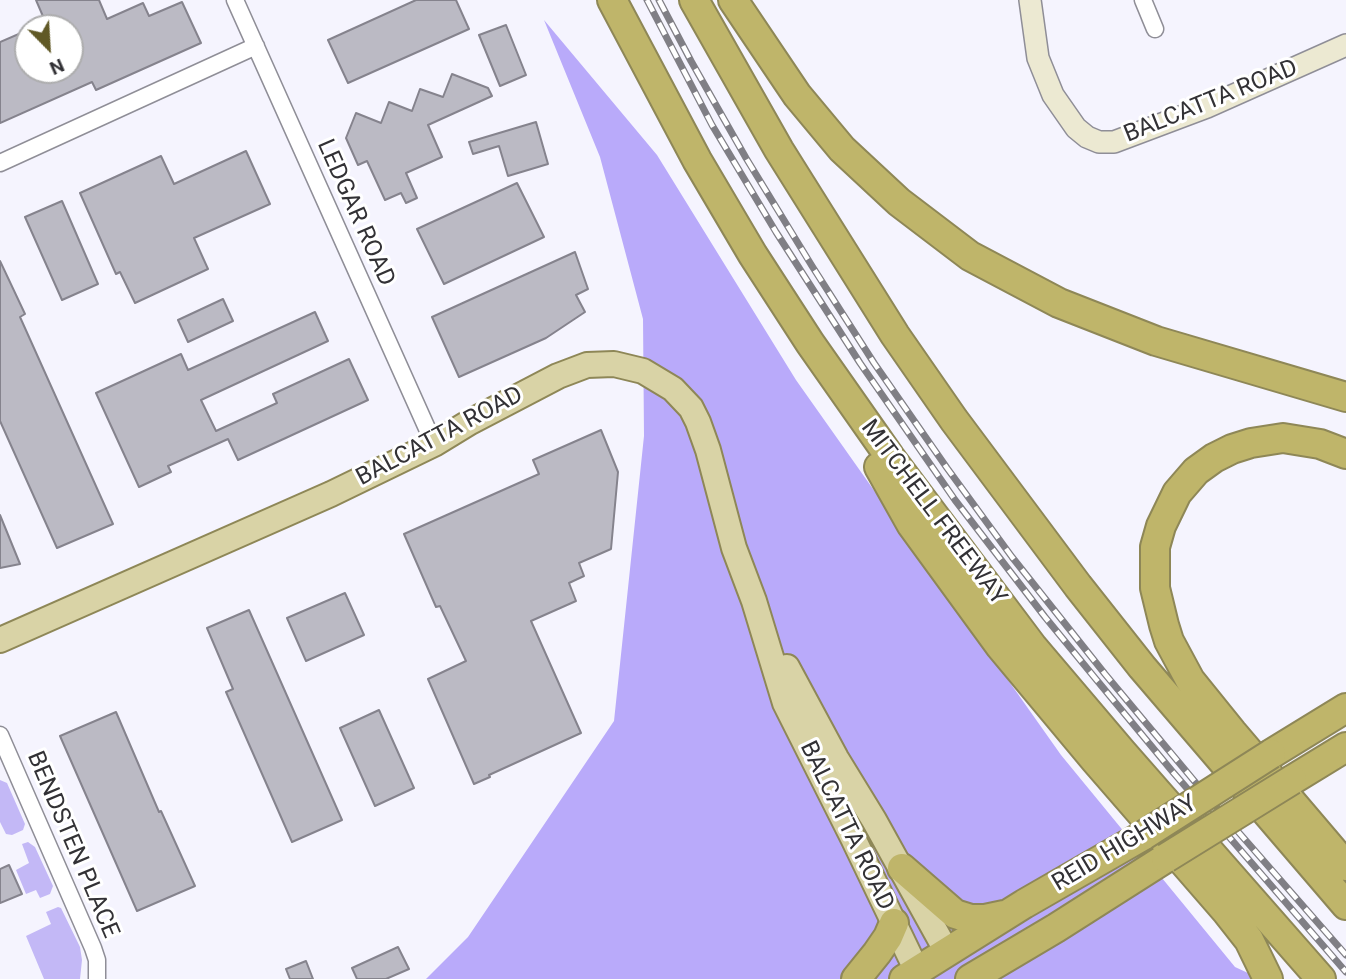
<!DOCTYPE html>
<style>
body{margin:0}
#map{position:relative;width:1346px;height:979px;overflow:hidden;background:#f5f4fe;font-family:Roboto,sans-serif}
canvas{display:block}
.north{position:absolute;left:14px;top:14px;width:70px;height:70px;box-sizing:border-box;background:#fff;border:2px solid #adadae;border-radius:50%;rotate:156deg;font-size:19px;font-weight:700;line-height:28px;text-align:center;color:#323135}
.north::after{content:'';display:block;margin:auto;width:24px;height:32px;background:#605926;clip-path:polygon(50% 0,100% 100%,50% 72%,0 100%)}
</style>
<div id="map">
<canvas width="1346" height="979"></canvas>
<div class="north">N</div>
</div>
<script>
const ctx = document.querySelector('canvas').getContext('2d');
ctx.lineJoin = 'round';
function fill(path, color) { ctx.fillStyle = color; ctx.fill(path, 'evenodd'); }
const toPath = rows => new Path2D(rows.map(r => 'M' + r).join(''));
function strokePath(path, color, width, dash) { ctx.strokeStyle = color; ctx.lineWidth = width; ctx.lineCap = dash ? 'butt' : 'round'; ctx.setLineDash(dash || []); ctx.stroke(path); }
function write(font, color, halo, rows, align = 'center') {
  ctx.font = font + ' Roboto,sans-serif'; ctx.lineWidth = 6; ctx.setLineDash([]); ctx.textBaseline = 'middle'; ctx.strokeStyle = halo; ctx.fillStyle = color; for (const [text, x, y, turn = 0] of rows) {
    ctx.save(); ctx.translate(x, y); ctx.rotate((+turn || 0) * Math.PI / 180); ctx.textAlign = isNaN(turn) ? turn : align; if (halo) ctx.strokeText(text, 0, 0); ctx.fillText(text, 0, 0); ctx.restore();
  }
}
const green = toPath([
 [0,780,7,783,25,824,23,830,12,835,6,834,0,822],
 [28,842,35,847,53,886,50,894,40,898,36,890,26,894,16,870,29,863,22,844],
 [58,907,61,908,80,947,82,960,80,979,44,979,26,936,51,924,46,912]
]);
const forest = toPath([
 [544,20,657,155,796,380,1061,755,1235,967,1261,979,426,979,468,937,614,721,644,436,643,319,600,157]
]);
const building = toPath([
 [36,0,99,0,107,19,143,3,149,16,182,2,201,43,96,90,92,82,0,123,0,42,28,30,28,70,70,70,70,28,48,28,36,0],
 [416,0,456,0,469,29,348,83,328,40,416,0],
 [506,25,526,75,500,86,479,35,506,25],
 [452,74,488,88,492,96,428,125,442,157,406,173,417,198,406,203,401,193,385,200,367,161,358,165,346,138,356,113,381,123,389,102,412,111,420,89,443,97,452,74],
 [536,122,548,164,508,176,499,146,473,154,469,142,536,122],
 [246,151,270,204,194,238,208,269,135,303,120,272,116,274,80,193,161,156,174,184,246,151],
 [517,183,544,237,444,284,417,229,517,183],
 [62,201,98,284,62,300,25,217,62,201],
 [575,252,588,289,576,295,585,312,546,338,459,377,432,317,575,252],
 [0,261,25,314,20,317,113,524,57,548,0,421,0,261],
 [223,299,233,321,188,342,178,320,223,299],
 [315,312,328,341,201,400,216,431,277,403,273,394,349,359,368,400,238,460,228,439,168,466,171,472,139,487,96,393,181,354,188,370,315,312],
 [601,430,618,472,611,549,579,563,584,576,569,583,576,601,531,621,581,733,489,775,490,777,474,784,428,679,466,661,440,606,436,607,404,534,539,474,533,460,601,430],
 [0,515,20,564,0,568,0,515],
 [345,593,364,635,306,661,287,618,345,593],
 [249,610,342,820,292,842,226,692,233,689,207,628,249,610],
 [379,710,414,788,375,806,340,728,379,710],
 [116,712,159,812,161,811,195,886,137,911,60,736,116,712],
 [9,865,22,894,0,903,0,869,9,865],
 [398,947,409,969,386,979,357,979,352,968,398,947],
 [306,961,313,979,290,979,286,969,306,961]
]);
const street = toPath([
 [235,0,434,444],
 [1143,0,1155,29],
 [0,163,256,46],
 [0,735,93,948,97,960,97,979]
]);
const secondary = toPath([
 [1030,0,1038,58,1053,95,1076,128,1087,137,1099,142,1114,142,1207,107,1346,45]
]);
const primary = toPath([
 [0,640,331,494,434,444,470,422,558,376,587,365,614,364,643,371,673,389,691,408,698,422,708,450,734,548,754,601,785,703,853,838,917,971],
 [787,667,836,758,874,820,947,952]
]);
const highway = toPath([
 [612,0,697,160,753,255,810,343,890,457,1032,646,1122,752,1321,979],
 [694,0,779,150,895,335,954,420,1078,586,1142,667,1346,905],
 [733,0,797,95,842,149,899,202,970,256,1059,303,1156,341,1346,397],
 [1346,454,1320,444,1283,438,1251,443,1232,449,1214,458,1196,471,1177,493,1161,526,1155,547,1155,588,1164,625,1169,641,1190,680,1232,732,1346,866],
 [879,467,911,524,1000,646,1095,760,1227,912,1249,940,1268,979],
 [1271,754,1346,708],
 [1292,780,1346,747],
 [902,868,955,914,971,919,985,919,1004,915],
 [856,979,877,953,888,937,894,923],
 [904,979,1024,904,1144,835],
 [970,979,1056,928,1166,858]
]);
const rail = toPath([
 [647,0,712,125,776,232,860,363,955,500,1045,617,1095,678,1172,771,1346,972],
 [659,0,691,61,746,158,812,266,874,363,947,468,1012,557,1105,674,1206,795,1346,955]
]);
const highwayBridge = toPath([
 [1144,835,1271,754],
 [1166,858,1292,780]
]);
const streetNames = [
 ["BALCATTA ROAD",1211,102,-22],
 ["LEDGAR ROAD",355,213,66],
 ["BALCATTA ROAD",440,437,-28],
 ["MITCHELL FREEWAY",933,513,53],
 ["BALCATTA ROAD",846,826,64],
 ["REID HIGHWAY",1125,844,-31],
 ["BENDSTEN PLACE",72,845,67]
];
fill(green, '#c3b8f6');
fill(forest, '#b9aafa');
fill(building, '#bbbac4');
strokePath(building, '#85838d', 2);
strokePath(street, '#8f8e97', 19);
strokePath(secondary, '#8f8e97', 24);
strokePath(primary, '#8e8757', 28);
strokePath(highway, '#8e8757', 32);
strokePath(street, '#fff', 16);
strokePath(secondary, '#ece9d2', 21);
strokePath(primary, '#d9d3a6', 24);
strokePath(highway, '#bfb56a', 28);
strokePath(rail, '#807f85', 7);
strokePath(rail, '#fff', 4.5, [13]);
strokePath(highwayBridge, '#8e8757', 32, []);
strokePath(highwayBridge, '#bfb56a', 28);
write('24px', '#323135', '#fff', streetNames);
</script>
